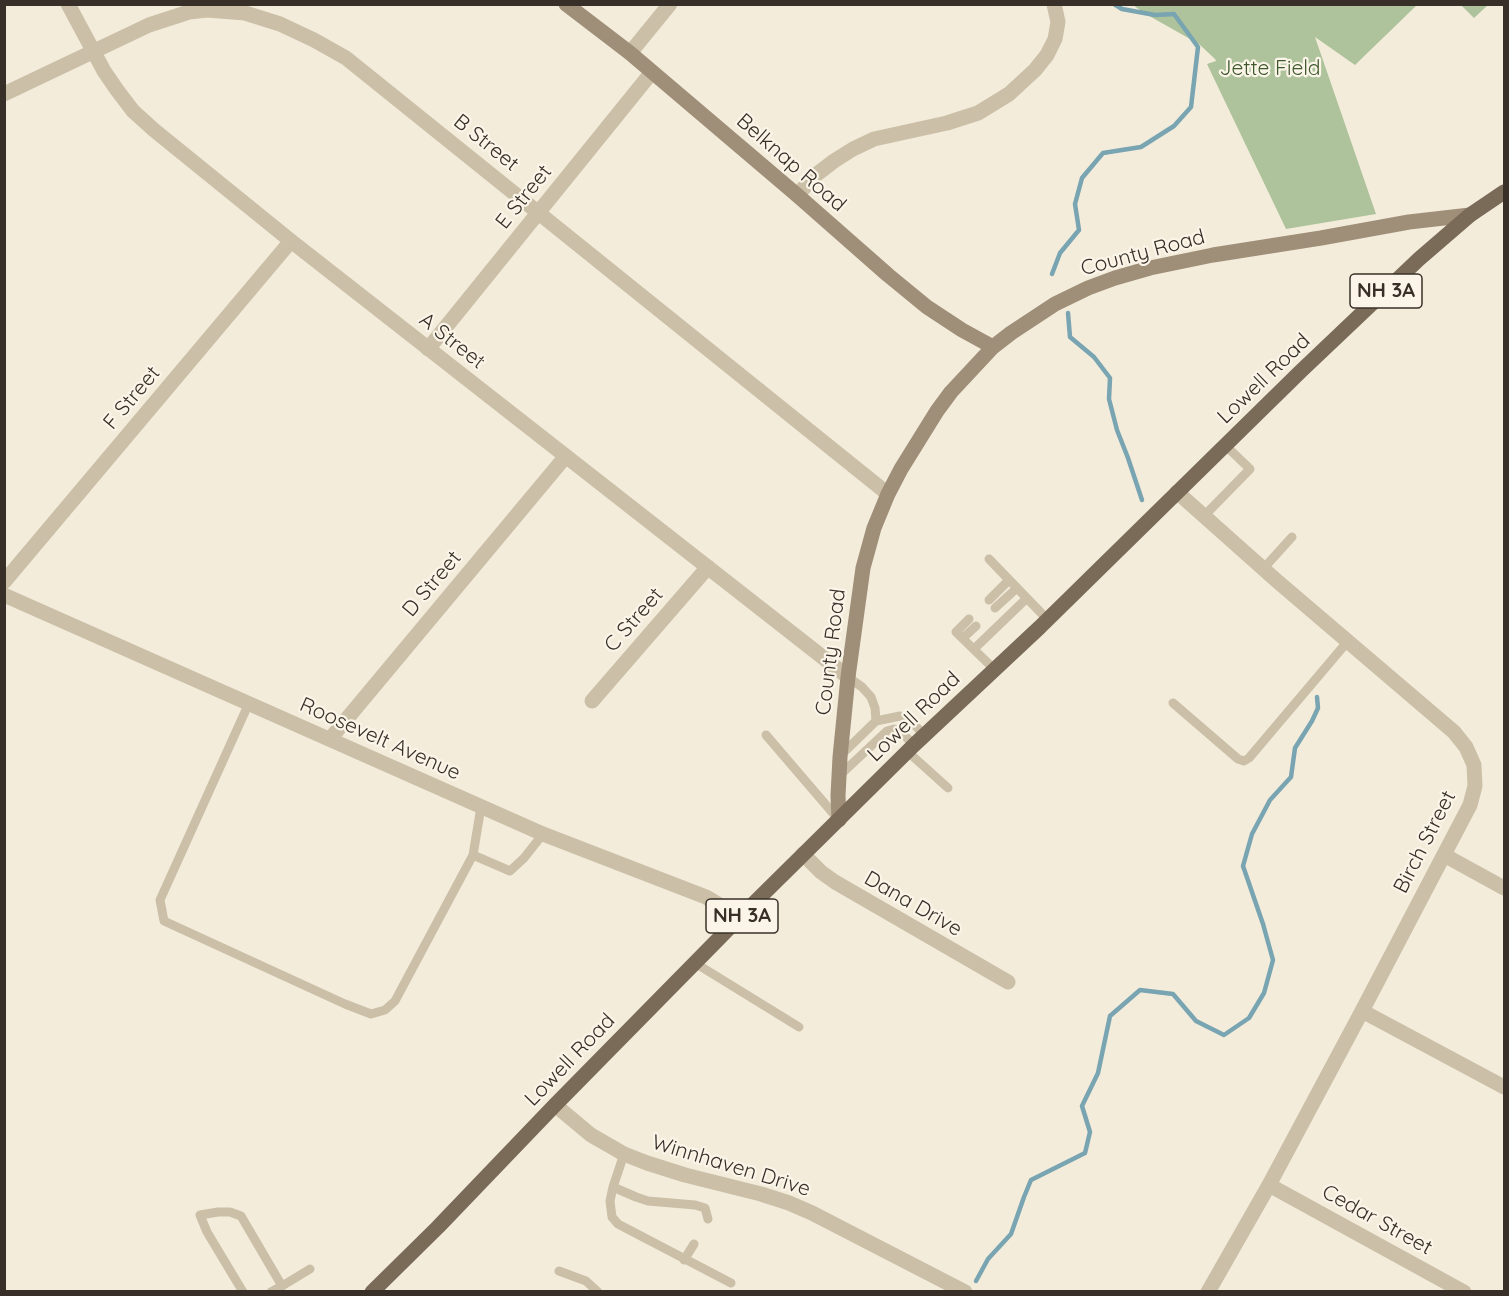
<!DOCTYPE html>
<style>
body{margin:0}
#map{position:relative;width:1509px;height:1296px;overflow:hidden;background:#f3ecdb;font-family:Quicksand,sans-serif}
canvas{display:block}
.frame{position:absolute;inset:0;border:6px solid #383028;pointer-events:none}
</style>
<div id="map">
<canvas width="1509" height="1296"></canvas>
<div class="frame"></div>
</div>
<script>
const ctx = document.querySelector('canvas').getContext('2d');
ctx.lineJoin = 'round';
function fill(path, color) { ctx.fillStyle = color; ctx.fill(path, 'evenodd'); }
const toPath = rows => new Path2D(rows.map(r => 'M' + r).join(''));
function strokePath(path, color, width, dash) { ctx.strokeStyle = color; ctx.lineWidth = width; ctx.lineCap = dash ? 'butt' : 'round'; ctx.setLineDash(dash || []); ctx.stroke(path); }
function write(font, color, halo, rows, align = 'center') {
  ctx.font = font + ' Quicksand,sans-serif'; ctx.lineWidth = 4.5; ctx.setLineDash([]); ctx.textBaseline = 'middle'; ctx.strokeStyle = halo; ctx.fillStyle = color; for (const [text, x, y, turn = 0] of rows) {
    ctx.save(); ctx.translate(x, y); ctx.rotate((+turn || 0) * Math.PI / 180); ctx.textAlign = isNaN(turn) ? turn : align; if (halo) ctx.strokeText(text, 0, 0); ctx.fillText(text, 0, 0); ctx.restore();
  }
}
const green = toPath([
 [1133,5,1417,5,1355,65,1315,37,1376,214,1286,229,1207,64,1216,61,1215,59,1199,44,1144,13],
 [1461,5,1488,5,1474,18]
]);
const stream = toPath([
 [1052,274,1060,253,1079,230,1075,204,1082,178,1103,153,1141,147,1174,126,1191,107,1198,47,1174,14,1155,15,1122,9,1114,4],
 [1068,313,1070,337,1094,357,1110,378,1109,399,1117,430,1128,458,1142,500],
 [976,1281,988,1259,1011,1234,1024,1197,1031,1180,1085,1153,1090,1132,1082,1106,1098,1073,1110,1016,1140,990,1173,994,1196,1021,1224,1035,1249,1018,1264,993,1273,960,1263,924,1243,866,1252,834,1270,800,1291,777,1295,748,1312,721,1318,708,1317,697]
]);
const lane = toPath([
 [1204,516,1250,469,1226,446],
 [989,559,1047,619],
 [1263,569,1292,537],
 [989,600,1009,580],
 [995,608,1017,588],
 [969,619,956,632,994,669],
 [963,638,976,626],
 [974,649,1027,598],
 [249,703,160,900,164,921,345,1004,371,1014,385,1010,395,1001,473,855],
 [1173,703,1238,759,1244,761,1249,758,1348,641],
 [876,721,900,716,910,720,924,735],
 [766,735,838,819],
 [908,752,948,788],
 [840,756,876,721,875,708,871,697,862,687,848,677],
 [838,777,887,731,894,729,902,733,914,745],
 [481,807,473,855,510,871,524,858,543,834],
 [695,963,799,1027],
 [624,1154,613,1187,610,1201,612,1217,618,1224,731,1283],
 [613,1187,636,1197,648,1201,695,1205,705,1208,708,1219],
 [684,1260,694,1244],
 [559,1271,586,1281,598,1292],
 [282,1286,310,1269],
 [243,1292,207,1232,200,1215,218,1212,230,1212,241,1216,282,1286,271,1292]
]);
const street = toPath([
 [68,4,104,71,117,90,133,111,154,130,291,241,848,677],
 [630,53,670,4],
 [4,94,149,25,189,12,207,10,245,13,280,24,314,40,346,58,888,494],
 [797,195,817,174,834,161,853,149,874,139,947,123,978,113,1009,94,1035,70,1047,55,1055,39,1058,22,1054,4],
 [428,349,652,72],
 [1177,492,1277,581,1454,732,1466,747,1474,765,1475,786,1470,805,1362,1011,1269,1185,1208,1292],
 [4,582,291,241],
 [4,595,543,834,706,897,721,906,737,920],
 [592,701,708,567],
 [330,739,566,456],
 [803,854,821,872,835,882,1008,982],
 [1444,855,1504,888],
 [1362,1011,1504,1087],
 [555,1105,591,1135,624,1154,647,1163,685,1175,761,1194,789,1203,812,1213,965,1292],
 [1269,1185,1464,1292]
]);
const secondary = toPath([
 [566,4,630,53,797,195,888,275,927,307,962,330,993,347],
 [839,820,838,796,840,757,848,677,863,568,874,528,888,494,901,469,937,411,951,392,993,347,1011,333,1055,304,1088,288,1115,278,1150,268,1213,255,1321,238,1409,222,1470,215]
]);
const primary = toPath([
 [372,1292,438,1227,555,1105,745,912,914,745,1040,627,1301,371,1419,259,1470,215,1504,192]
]);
const shields = [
 [1386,291,72],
 [742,916,72]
];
const shieldNames = [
 ["NH 3A",1386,291],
 ["NH 3A",742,916]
];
const parkNames = [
 ["Jette Field",1270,69]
];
const streetNames = [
 ["B Street",486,143,39],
 ["Belknap Road",791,163,41],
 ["E Street",524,197,-51],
 ["County Road",1143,253,-15],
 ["A Street",452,341,38],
 ["Lowell Road",1264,379,-44],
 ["F Street",132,398,-50],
 ["D Street",432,584,-50],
 ["C Street",634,620,-49],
 ["County Road",831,652,-83],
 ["Lowell Road",914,717,-44],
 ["Roosevelt Avenue",380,739,24],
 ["Birch Street",1425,842,-63],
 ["Dana Drive",913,904,30],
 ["Lowell Road",570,1060,-46],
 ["Winnhaven Drive",731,1166,17],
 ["Cedar Street",1377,1220,29]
];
fill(green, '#aec39b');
strokePath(stream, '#79a4b1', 4.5);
strokePath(lane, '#cbbfa7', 9);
strokePath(street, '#cbbfa7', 15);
strokePath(secondary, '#9f8e78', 15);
strokePath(primary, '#7a6a58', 15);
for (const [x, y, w] of shields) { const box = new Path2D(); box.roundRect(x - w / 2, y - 17, w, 34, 4.5); ctx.fillStyle = '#faf5e8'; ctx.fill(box); strokePath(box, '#383028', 1.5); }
write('bold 20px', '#383028', null, shieldNames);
write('21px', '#3e572b', '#faf5e8', parkNames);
write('21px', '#383028', '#faf5e8', streetNames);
</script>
